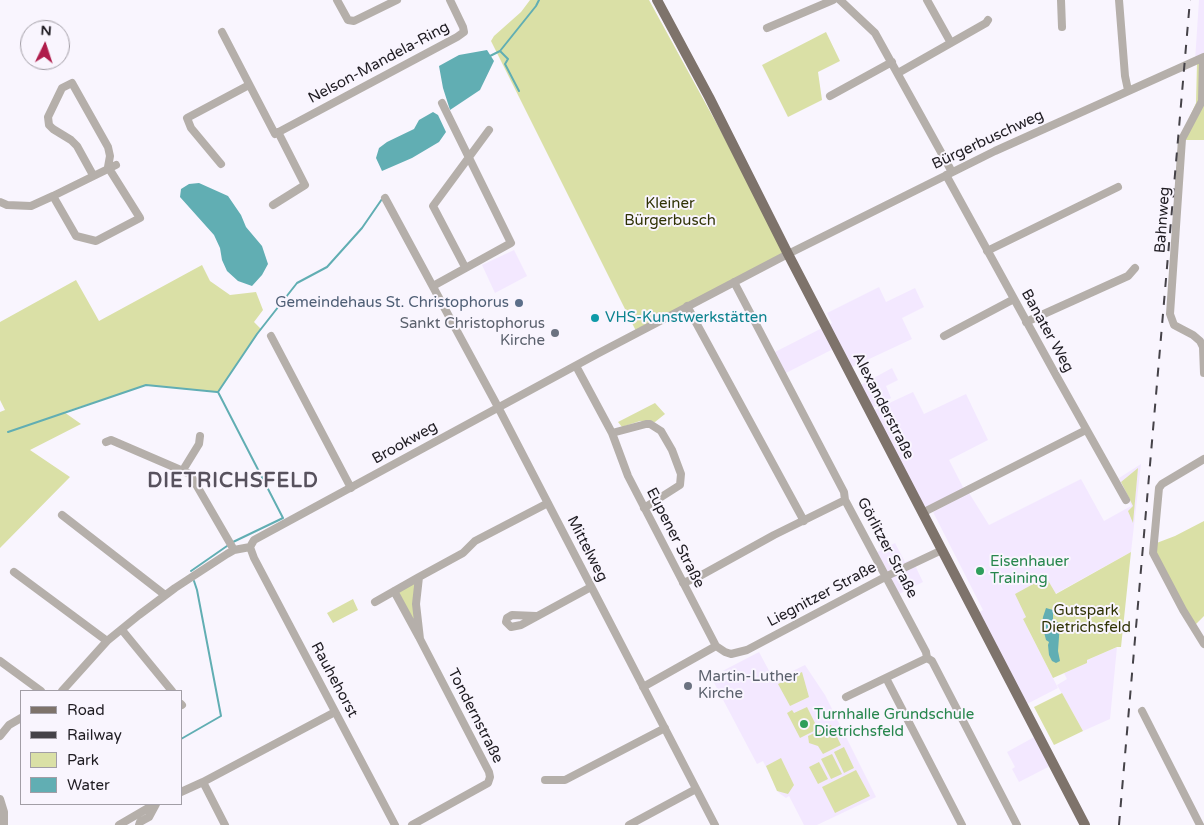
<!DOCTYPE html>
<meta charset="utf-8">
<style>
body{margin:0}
#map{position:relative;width:1204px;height:825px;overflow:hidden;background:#f9f5fe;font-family:"Varela Round",sans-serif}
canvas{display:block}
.legend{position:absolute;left:20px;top:690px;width:162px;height:115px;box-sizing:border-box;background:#f9f5fe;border:1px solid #a29ea6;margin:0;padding:6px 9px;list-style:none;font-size:15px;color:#1f1c22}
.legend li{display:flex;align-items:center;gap:10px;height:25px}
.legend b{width:25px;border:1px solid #a29ea6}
.north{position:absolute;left:20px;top:20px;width:50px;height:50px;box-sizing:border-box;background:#f9f5fe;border:1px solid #a29ea6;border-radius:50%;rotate:4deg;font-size:14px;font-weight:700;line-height:20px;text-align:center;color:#1f1c22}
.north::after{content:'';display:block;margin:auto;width:18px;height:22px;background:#af1c4b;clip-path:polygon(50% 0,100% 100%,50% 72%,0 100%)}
</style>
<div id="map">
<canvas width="1204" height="825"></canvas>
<ul class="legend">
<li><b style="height:6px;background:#7e736b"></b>Road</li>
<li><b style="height:6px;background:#454248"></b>Railway</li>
<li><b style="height:14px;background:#dae0a6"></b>Park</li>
<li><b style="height:14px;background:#61aeb3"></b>Water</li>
</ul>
<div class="north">N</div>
</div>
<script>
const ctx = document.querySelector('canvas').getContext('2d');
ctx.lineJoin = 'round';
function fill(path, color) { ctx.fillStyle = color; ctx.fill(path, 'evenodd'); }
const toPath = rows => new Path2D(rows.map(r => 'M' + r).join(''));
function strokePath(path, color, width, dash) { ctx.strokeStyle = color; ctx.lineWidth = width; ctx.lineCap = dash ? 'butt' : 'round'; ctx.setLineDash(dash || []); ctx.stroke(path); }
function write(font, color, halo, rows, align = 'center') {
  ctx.font = font + ' "Varela Round",sans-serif'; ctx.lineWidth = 4; ctx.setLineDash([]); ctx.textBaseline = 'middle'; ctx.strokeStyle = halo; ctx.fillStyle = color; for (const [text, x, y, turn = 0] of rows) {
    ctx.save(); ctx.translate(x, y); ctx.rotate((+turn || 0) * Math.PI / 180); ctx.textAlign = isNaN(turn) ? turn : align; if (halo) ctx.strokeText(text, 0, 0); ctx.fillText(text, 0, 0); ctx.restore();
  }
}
const built = toPath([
 [1199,0,1204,0,1204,57,1195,61],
 [514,250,527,276,495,293,482,265],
 [879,287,886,302,915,288,924,307,902,318,912,339,852,367,841,345,782,375,771,354,832,323,827,313],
 [892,368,898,380,886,386,891,398,869,410,857,387],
 [913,392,924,414,966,394,988,440,949,460,965,491,922,513,870,412],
 [1141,464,1131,552,1055,594,1023,619,1058,688,1023,706,975,615,983,610,933,512,969,493,989,525,1081,479,1104,521,1131,506,1119,478],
 [895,543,905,562,912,559,923,582,899,594,877,552],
 [1117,647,1110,719,1083,731,1057,685,1067,679,1064,673,1087,663,1087,660],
 [759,652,774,680,805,665,825,695,876,797,817,825,804,825,789,796,786,798,779,793,763,761,757,764,711,677],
 [1038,735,1054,764,1019,782,1012,769,1015,767,1007,752]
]);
const green = toPath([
 [530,0,649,0,788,254,637,333,491,41,494,36,521,12],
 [826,32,840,61,818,72,822,100,788,117,762,65],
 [1204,57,1204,140,1179,140,1196,103,1197,63],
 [202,265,210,281,230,295,256,292,263,310,254,322,261,329,218,392,146,385,64,412,81,424,30,450,70,477,0,548,0,412,5,410,0,400,0,322,76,280,99,321],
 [655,403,665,414,655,422,640,421,622,427,618,422],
 [1138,468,1133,523,1128,511,1133,506,1121,482],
 [1204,521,1204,616,1193,627,1153,553,1154,544,1175,536],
 [1131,552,1121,647,1117,647,1087,660,1087,663,1053,678,1023,619,1026,617,1015,594,1046,577,1056,594],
 [419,577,420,639,394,591],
 [353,599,358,610,333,623,327,613],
 [802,672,809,697,790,706,778,684],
 [1062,693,1083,731,1054,745,1034,707],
 [807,707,818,729,800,738,787,713,792,710,794,713],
 [831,725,841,745,823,754,818,746,809,743,808,736],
 [844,747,854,768,844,773,834,752],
 [832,754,842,774,831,779,821,759],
 [781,758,794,785,788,794,777,791,766,766],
 [819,762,828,779,818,784,809,767],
 [856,770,870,796,835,813,822,787]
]);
const water = toPath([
 [487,50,494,61,480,90,450,110,443,88,439,66,459,55],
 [433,112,438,115,446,132,439,142,412,158,382,171,376,158,379,148,387,142,414,129,419,120],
 [199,183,228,196,241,215,246,227,262,246,268,264,262,275,252,286,238,281,227,271,222,260,220,248,214,235,180,197,181,189,189,184],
 [1046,608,1053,610,1053,621,1060,623,1058,651,1060,661,1056,663,1052,661,1049,655,1048,645,1049,642,1046,640,1042,624,1043,617]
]);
const stream = toPath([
 [500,51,508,59,505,64,519,91],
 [490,56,500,51,536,6,539,0],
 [8,432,146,385,217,392],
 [233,542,283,518,218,392,257,334,297,283,327,267,362,228,382,199],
 [191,571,227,546],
 [181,739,221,716,197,590,194,581]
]);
const minor = toPath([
 [337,0,348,20,354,21,397,0],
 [840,0,875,33,952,172],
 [927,0,951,43],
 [1061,0,1062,27],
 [1119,0,1125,76,1128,90],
 [767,28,833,0],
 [222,32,275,134,457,37,464,32,463,27,450,0],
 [1203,58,1202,101,1182,139,1170,314,1174,325,1193,335,1200,341,1203,347,1204,373],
 [898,73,986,23,988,20],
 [830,96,892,62],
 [221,164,191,128,187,118,249,85],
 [946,175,1057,377,1126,500],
 [53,196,76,236,96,241,140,218,108,167,110,156,108,147,72,83,62,88,48,117,49,125,53,129,71,140,77,146,93,175],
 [385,198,498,407,715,825],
 [0,202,7,205,31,206,53,196,116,165],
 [273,205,305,185,278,132],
 [987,251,1118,187],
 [465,267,433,206,489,130],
 [734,282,844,492,845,500,926,652,927,658],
 [433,286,511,243,442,103],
 [687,306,804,521],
 [1026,322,1128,276,1135,268],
 [271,336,351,488],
 [944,336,1014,299],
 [576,366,612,433,628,476,716,646],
 [612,433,646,424,650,424,661,431,672,450,681,474,680,485,644,508],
 [106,442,111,440,190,474,234,550],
 [1204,459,1162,484,1159,488,1153,553,1183,610,1204,644],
 [183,470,199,444,200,436],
 [922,513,1086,430],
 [62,515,165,595],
 [250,547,254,540,597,354,788,254,995,151,1204,57],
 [250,547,254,558,395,825],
 [14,572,107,641],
 [683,583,698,577,774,535,845,500],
 [394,591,419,637],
 [375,602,419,577],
 [536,616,512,615,507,618,506,622,511,627,521,625,591,587],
 [122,630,172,691],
 [716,646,725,652,731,654,747,650,887,576,942,550],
 [927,658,932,661,1017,825],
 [0,661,41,691],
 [886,678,962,825],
 [643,687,716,646],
 [62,691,107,641,139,615,175,588,227,554,234,550,250,547],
 [846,697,927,658],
 [181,704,182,705],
 [1142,711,1200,825],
 [0,736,9,725,21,718],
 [545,780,565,780,665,728],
 [203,782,225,825],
 [181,792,203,782,335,712],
 [0,799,4,812,4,825],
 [119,825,155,804],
 [139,825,140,822,149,817,156,804],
 [412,825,488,783,490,777,489,772,420,639,416,604,419,577,463,553,475,541,548,503],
 [629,825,696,789]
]);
const major = toPath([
 [657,0,709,97,788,254,1085,825]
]);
const rail = toPath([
 [1119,825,1190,0]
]);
const markers = [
 [519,303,5,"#5c6f8a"],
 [595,318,5,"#0f9aa8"],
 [555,333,5,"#6b7280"],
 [980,571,5,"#2e9e5b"],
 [688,686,5,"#6b7280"],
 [804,724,5,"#2e9e5b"]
];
const streetNames = [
 ["Nelson-Mandela-Ring",379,63,-28],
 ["Bürgerbuschweg",988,140,-25],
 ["Bahnweg",1163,220,-86],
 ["Banater Weg",1047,331,61],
 ["Alexanderstraße",883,406,63],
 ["Brookweg",405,443,-29],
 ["Eupener Straße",675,538,63],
 ["Görlitzer Straße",887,548,62],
 ["Mittelweg",587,549,63],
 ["Liegnitzer Straße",822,595,-28],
 ["Rauhehorst",334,680,62],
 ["Tondernstraße",475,716,63]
];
const parkNames = [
 ["Kleiner",670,204],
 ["Bürgerbusch",670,221],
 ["Gutspark",1086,611],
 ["Dietrichsfeld",1086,628]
];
const serviceNames = [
 ["Gemeindehaus St. Christophorus",509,303]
];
const cultureNames = [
 ["VHS-Kunstwerkstätten",605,318]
];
const worshipNames = [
 ["Sankt Christophorus",545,324],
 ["Kirche",545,341],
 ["Martin-Luther",698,677,"left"],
 ["Kirche",698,694,"left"]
];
const leisureNames = [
 ["Eisenhauer",990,562],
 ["Training",990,579],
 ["Turnhalle Grundschule",814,715],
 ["Dietrichsfeld",814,732]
];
const districtNames = [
 ["DIETRICHSFELD",233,482]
];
fill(built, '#f3e8ff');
fill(green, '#dae0a6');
fill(water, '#61aeb3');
strokePath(stream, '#61aeb3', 2);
strokePath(minor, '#b5afaa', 8);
strokePath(major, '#7e736b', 10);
strokePath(rail, '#454248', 2, [9, 9]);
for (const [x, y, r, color] of markers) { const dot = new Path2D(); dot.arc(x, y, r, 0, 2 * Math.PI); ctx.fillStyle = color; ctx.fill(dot); strokePath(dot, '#f9f5fe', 2); }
write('15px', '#1f1c22', '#f9f5fe', streetNames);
write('15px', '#303305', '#f9f5fe', parkNames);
write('15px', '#4e5e75', '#f9f5fe', serviceNames, 'right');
write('15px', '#0d838f', '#f9f5fe', cultureNames, 'left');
write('15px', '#5b616d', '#f9f5fe', worshipNames, 'right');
write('15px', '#27864d', '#f9f5fe', leisureNames, 'left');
ctx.letterSpacing = '1px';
write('bold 20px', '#57515d', '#f9f5fe', districtNames);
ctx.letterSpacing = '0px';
</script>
